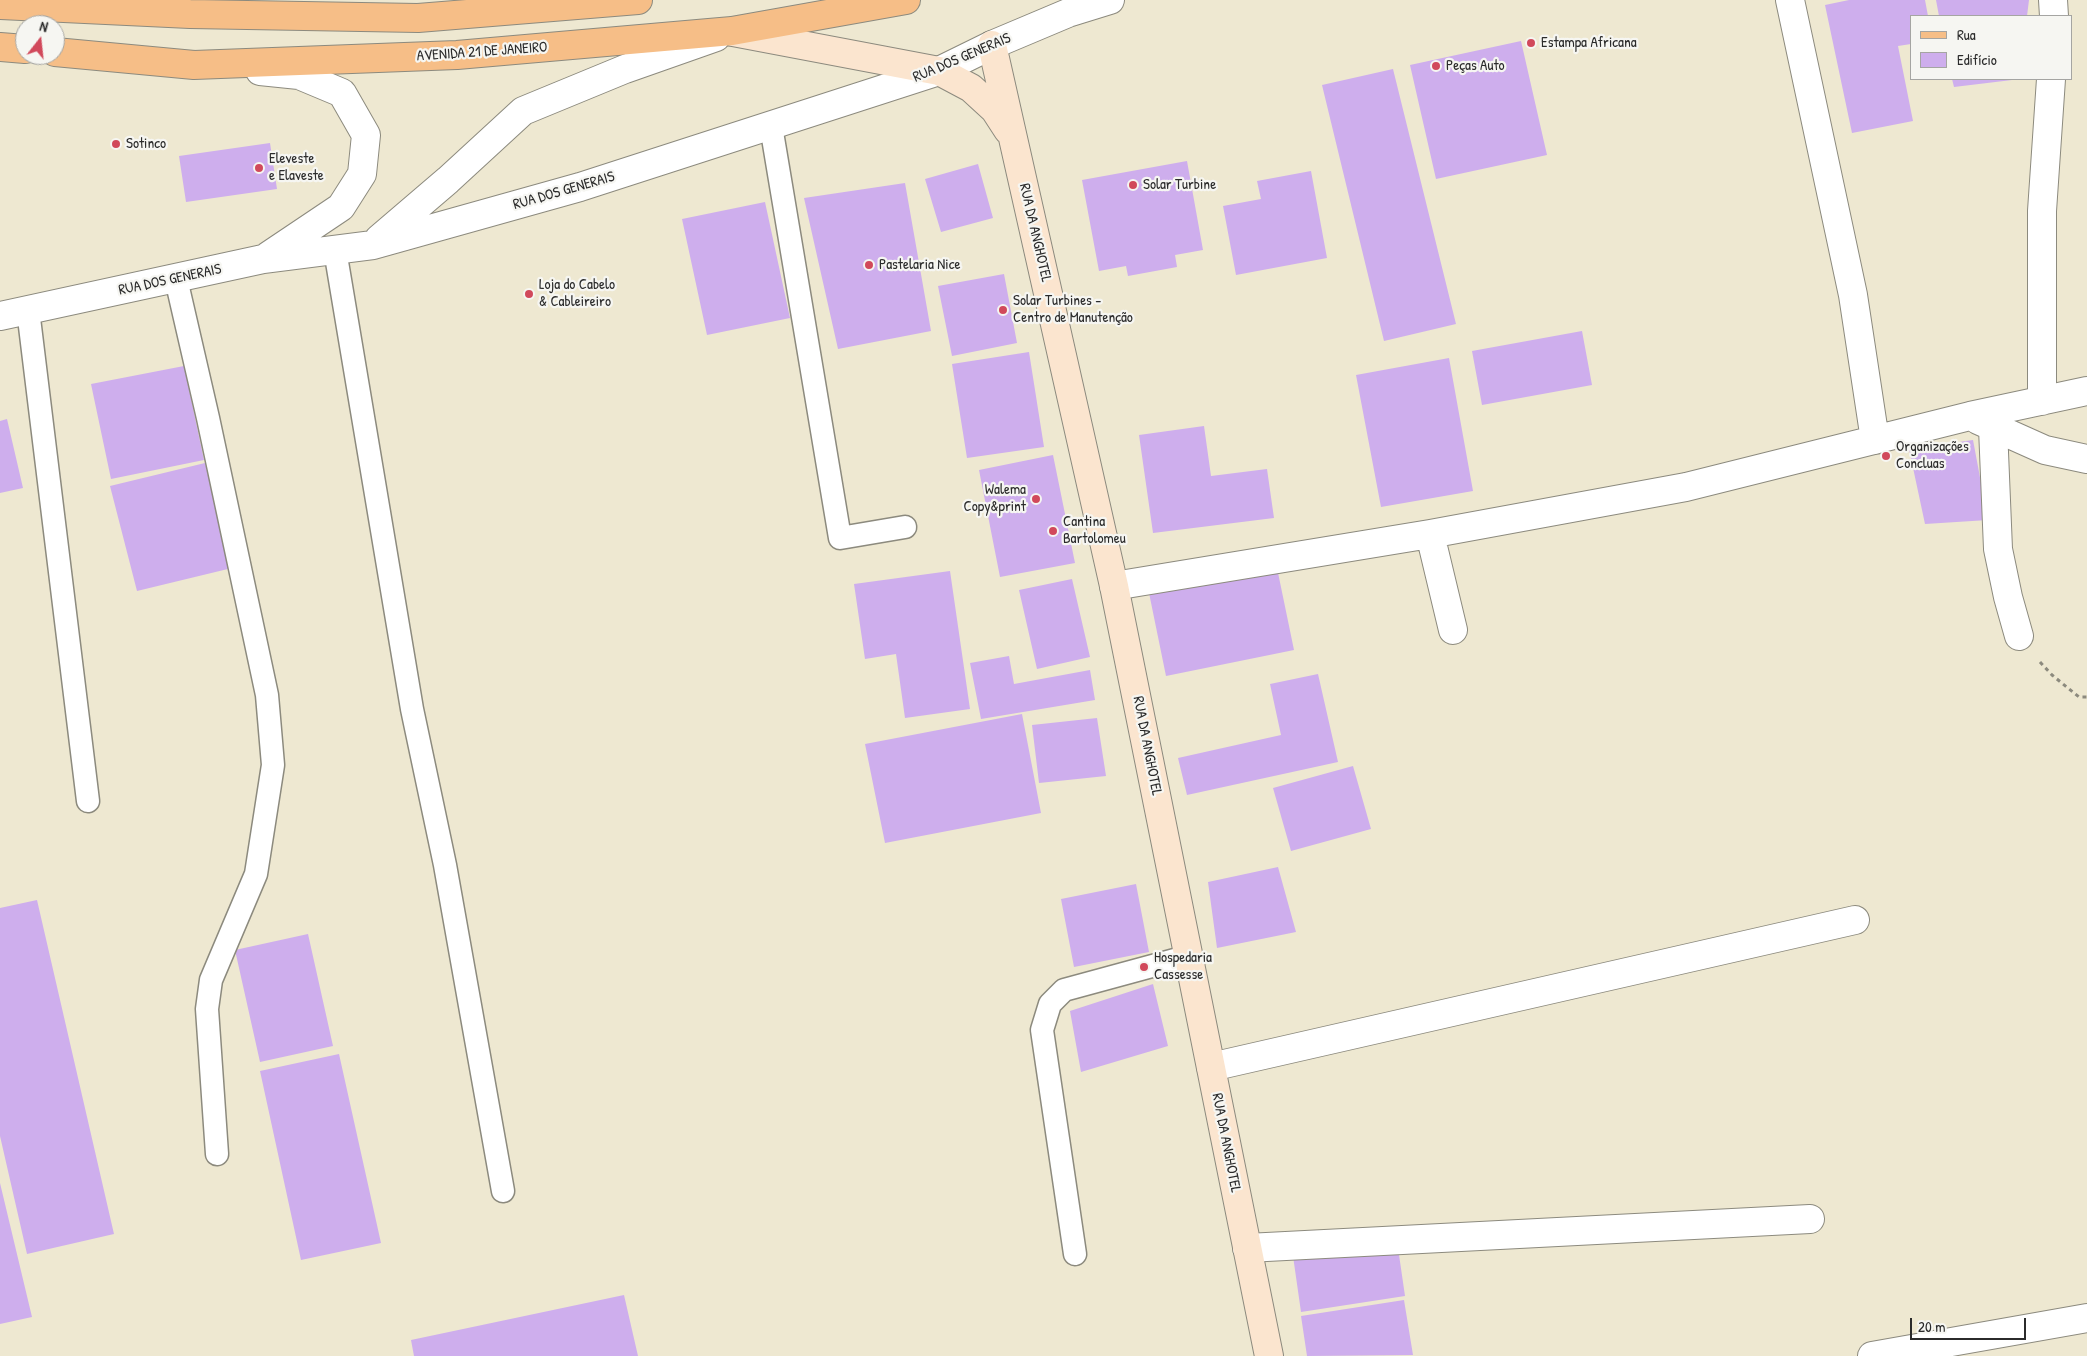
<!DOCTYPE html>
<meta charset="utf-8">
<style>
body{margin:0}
#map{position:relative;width:2087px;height:1356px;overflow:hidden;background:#eee8d1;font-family:"Patrick Hand",sans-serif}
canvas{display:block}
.legend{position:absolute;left:1910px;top:15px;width:162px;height:65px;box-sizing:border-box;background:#f6f6f2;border:1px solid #a5a5a2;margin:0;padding:6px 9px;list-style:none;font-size:15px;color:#2b2b2b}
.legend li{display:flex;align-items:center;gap:10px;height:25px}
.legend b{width:25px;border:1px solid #a5a5a2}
.north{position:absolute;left:15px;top:15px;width:50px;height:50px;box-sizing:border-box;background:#f6f6f2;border:1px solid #a5a5a2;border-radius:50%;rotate:16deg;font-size:14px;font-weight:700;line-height:20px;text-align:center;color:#2b2b2b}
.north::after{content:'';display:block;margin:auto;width:18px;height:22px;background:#d1495b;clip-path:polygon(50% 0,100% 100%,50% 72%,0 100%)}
.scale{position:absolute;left:1910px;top:1318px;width:116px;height:22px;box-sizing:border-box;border:2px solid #2b2b2b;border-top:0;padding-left:6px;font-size:15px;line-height:18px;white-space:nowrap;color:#2b2b2b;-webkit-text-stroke:4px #f6f6f2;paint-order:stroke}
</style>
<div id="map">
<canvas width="2087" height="1356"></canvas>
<ul class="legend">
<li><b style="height:6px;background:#f6be87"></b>Rua</li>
<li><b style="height:14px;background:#ceaeed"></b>Edifício</li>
</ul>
<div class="north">N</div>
<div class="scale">20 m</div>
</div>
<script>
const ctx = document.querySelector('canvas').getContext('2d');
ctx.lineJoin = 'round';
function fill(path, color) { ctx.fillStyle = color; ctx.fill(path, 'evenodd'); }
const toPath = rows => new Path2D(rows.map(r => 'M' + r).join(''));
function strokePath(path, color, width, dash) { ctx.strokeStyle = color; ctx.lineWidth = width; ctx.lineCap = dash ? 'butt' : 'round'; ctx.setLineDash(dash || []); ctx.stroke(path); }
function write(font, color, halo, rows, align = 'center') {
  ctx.font = font + ' "Patrick Hand",sans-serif'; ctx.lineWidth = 4.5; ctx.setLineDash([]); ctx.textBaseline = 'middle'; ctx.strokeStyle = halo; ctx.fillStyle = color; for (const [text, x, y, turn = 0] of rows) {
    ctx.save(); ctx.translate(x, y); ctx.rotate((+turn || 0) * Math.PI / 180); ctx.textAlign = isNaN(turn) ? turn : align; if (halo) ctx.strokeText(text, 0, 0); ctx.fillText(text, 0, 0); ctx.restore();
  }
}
const building = toPath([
 [1849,0,1925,0,1928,16,1911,16,1911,44,1898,46,1913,121,1852,133,1825,5],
 [1936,0,2029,0,2027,16,1939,16],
 [1521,41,1547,155,1436,179,1410,65],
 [1393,69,1456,324,1384,341,1322,85],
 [1952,79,2012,79,2012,80,1954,87],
 [270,143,277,189,186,202,179,156],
 [1187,161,1203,250,1175,255,1177,267,1128,276,1126,266,1099,271,1082,180],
 [978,164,993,218,941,232,925,179],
 [1311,171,1327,258,1236,275,1223,206,1261,199,1257,181],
 [905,183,931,331,838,349,804,198],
 [765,202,790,318,707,335,682,219],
 [1004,274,1017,343,952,356,938,286],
 [1582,331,1592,385,1482,405,1472,351],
 [1029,352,1044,447,967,458,952,364],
 [1449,358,1473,491,1381,507,1356,375],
 [184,366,204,460,111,479,91,384],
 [7,419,23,488,0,493,0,421],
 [1204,426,1211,476,1267,469,1274,518,1153,533,1139,435],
 [1973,440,1988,520,1925,524,1909,449],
 [1053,455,1075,563,1000,577,979,470],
 [205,463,232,568,137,591,110,486],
 [1276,563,1294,650,1166,676,1148,588],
 [950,571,970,709,905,718,896,654,865,659,854,584],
 [1072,579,1090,657,1037,669,1019,590],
 [1009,656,1014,684,1090,670,1095,700,981,719,970,663],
 [1318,674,1338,762,1187,795,1178,758,1281,735,1270,684],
 [1022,714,1041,813,885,843,865,744],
 [1097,718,1106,776,1039,783,1032,725],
 [1353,766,1371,829,1291,851,1273,788],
 [1278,867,1296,932,1217,948,1208,882],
 [1136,884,1149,952,1074,967,1061,899],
 [37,900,114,1234,27,1254,0,1136,0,908],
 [308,934,333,1046,260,1062,235,950],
 [1153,984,1168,1046,1081,1072,1070,1011],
 [339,1054,381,1243,301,1260,260,1071],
 [0,1183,32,1317,0,1324],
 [1397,1241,1405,1296,1301,1312,1293,1256],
 [624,1295,638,1356,414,1356,411,1340],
 [1404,1300,1413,1355,1307,1356,1301,1316]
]);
const path = toPath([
 [2040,662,2052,675,2079,697,2087,697]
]);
const service = toPath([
 [771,126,840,538,905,527],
 [335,250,412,709,445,865,503,1191],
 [176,279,208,418,267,695,273,765,256,874,211,980,207,1009,217,1154],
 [28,310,88,801],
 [1075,1254,1042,1030,1050,1004,1064,990,1189,956]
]);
const minor = toPath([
 [1790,0,1853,295,1875,440],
 [2053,0,2054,16],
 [2042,401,2042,211,2051,79],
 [1978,420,2045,450,2087,459],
 [1993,428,1998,549,2008,597,2019,636],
 [1430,534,1453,630],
 [1114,586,1430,534,1686,487,1970,416,2087,391],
 [1211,1067,1855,920],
 [1247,1248,1810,1219],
 [1872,1356,2087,1318]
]);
const tertiary = toPath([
 [260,71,299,75,342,93,366,135,362,174,341,207,268,256],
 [379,239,448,180,523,111,625,69,716,37],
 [0,316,263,259,373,245,580,187,939,71,992,45,1068,13,1110,0]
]);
const secondary = toPath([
 [733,32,939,71,971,88,995,110,1008,130],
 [992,45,1114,586,1269,1356]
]);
const primary = toPath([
 [0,5,190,14,418,18,638,0],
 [0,47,25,49],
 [55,52,194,65,457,55,732,31,906,0]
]);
const markers = [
 [1531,43,5,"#d1495b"],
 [1436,66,5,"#d1495b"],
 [116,144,5,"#d1495b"],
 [259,168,5,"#d1495b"],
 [1133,185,5,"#d1495b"],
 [869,265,5,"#d1495b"],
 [529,294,5,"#d1495b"],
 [1003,310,5,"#d1495b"],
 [1886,456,5,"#d1495b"],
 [1036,499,5,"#d1495b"],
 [1053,531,5,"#d1495b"],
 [1144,967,5,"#d1495b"]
];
const poiNames = [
 ["Estampa Africana",1541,43],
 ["Peças Auto",1446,66],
 ["Sotinco",126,144],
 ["Eleveste",269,159],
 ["e Elaveste",269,176],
 ["Solar Turbine",1143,185],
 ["Pastelaria Nice",879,265],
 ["Loja do Cabelo",539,285],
 ["& Cableireiro",539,302],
 ["Solar Turbines -",1013,301],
 ["Centro de Manutenção",1013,318],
 ["Organizações",1896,447],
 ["Concluas",1896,464],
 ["Walema",1026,490,"right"],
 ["Copy&print",1026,507,"right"],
 ["Cantina",1063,522],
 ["Bartolomeu",1063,539],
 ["Hospedaria",1154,958],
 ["Cassesse",1154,975]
];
const streetNames = [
 ["AVENIDA 21 DE JANEIRO",482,52,-4],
 ["RUA DOS GENERAIS",962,58,-23],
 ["RUA DOS GENERAIS",564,191,-16],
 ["RUA DA ANGHOTEL",1035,233,77],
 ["RUA DOS GENERAIS",170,280,-12],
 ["RUA DA ANGHOTEL",1147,746,79],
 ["RUA DA ANGHOTEL",1226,1143,79]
];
fill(building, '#ceaeed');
strokePath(service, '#8c8a7e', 25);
strokePath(minor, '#8c8a7e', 30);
strokePath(tertiary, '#8c8a7e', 30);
strokePath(secondary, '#8c8a7e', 30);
strokePath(primary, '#8c8a7e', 30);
strokePath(path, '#8c8a7e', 3, [4, 4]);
strokePath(service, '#fff', 22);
strokePath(minor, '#fff', 28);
strokePath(tertiary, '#fff', 28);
strokePath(secondary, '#fbe5cf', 28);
strokePath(primary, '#f6be87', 28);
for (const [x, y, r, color] of markers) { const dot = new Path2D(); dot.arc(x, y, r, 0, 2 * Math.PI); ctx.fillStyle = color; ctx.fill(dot); strokePath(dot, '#f6f6f2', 2); }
write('15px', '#2b2b2b', '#f6f6f2', poiNames, 'left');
write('15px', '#2b2b2b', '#f6f6f2', streetNames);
</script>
